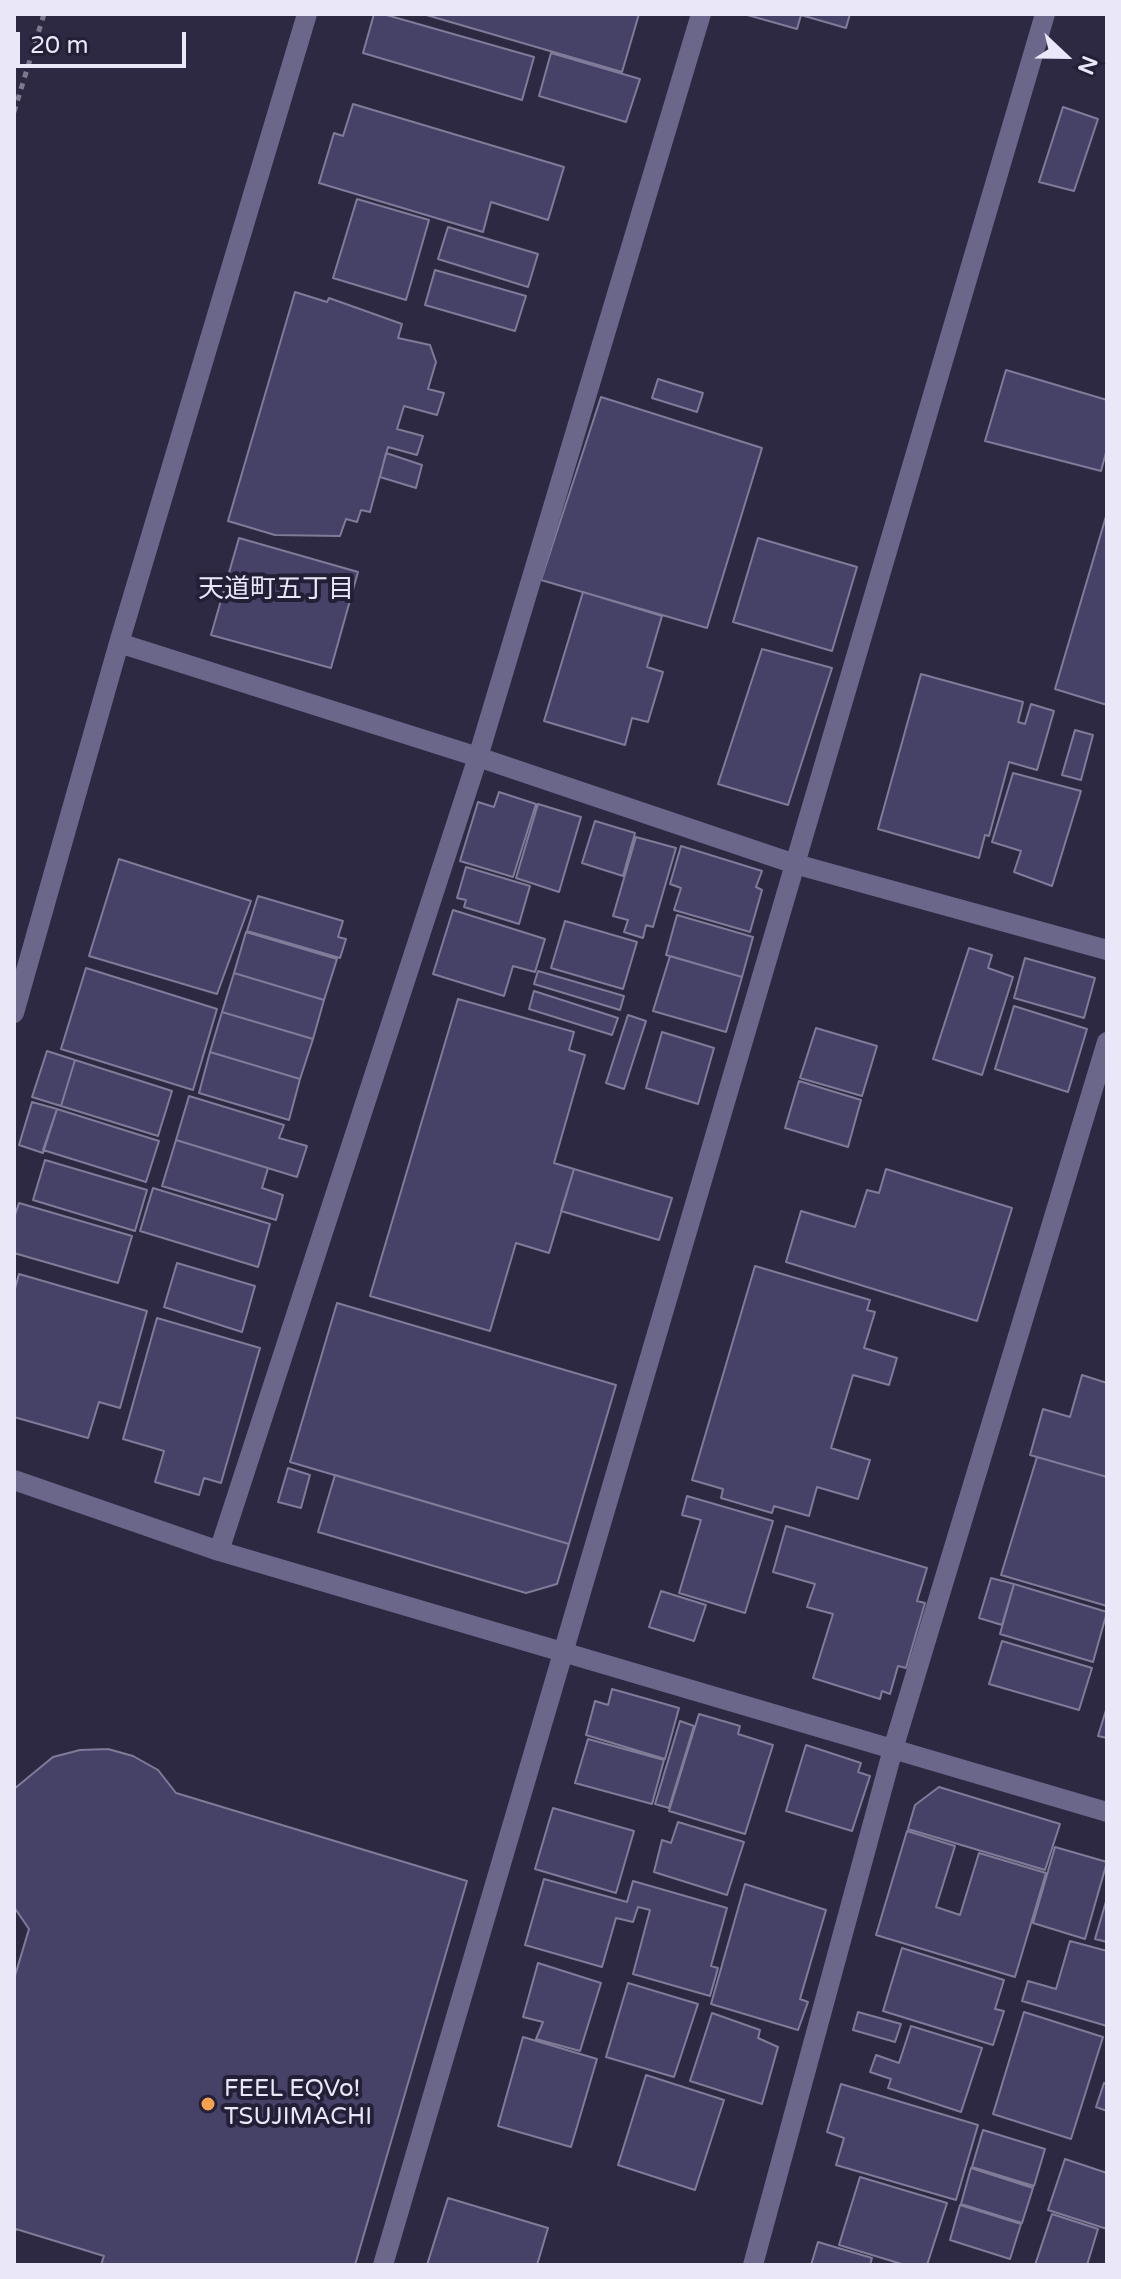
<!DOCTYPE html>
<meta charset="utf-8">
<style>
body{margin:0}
#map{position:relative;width:1121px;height:2279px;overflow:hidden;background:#2d2942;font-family:"Varela Round",sans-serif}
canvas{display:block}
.frame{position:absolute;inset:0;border:16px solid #e9e7f8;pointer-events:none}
.north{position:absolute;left:1025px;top:16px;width:80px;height:80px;-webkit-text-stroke:6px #231f37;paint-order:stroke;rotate:112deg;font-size:22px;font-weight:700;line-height:32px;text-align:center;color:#e9e7f8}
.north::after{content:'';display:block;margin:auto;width:28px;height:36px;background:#e9e7f8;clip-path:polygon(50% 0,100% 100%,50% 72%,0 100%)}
.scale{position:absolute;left:16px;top:32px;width:170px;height:36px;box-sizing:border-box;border:4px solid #e9e7f8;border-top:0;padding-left:10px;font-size:24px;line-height:28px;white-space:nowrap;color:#e9e7f8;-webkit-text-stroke:6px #231f37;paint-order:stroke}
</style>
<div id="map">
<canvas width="1121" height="2279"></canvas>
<div class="frame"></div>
<div class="north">N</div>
<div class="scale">20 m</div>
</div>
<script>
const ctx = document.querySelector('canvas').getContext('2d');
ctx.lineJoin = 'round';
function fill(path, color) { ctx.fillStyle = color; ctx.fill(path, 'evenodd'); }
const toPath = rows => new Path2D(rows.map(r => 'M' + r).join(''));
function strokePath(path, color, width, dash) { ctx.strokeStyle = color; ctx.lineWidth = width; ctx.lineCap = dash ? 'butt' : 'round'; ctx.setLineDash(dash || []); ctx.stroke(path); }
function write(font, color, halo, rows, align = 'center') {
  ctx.font = font + ' "Varela Round","Noto Sans JP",sans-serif'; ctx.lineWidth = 8; ctx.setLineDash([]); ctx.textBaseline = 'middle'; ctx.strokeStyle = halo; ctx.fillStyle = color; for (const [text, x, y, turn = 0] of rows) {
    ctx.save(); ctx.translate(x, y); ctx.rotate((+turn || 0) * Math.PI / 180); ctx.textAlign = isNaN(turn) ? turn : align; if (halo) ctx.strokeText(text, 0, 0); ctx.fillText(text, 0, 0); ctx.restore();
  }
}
const building = toPath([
 [374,14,383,14,534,57,522,100,363,53,374,14],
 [423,14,639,14,622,72,423,14],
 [744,14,850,14,846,28,801,15,797,29,744,14],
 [551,53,640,79,626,122,539,96,551,53],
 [353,104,564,167,548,220,491,202,483,232,319,183,334,133,343,136,353,104],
 [1063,107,1098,119,1074,191,1039,182,1063,107],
 [357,199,429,220,406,300,333,278,357,199],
 [448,227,538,254,528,287,438,259,448,227],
 [435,270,526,296,515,331,425,305,435,270],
 [295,292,327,302,329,298,402,324,398,338,430,345,436,362,428,389,444,393,437,415,404,406,397,429,423,436,417,455,388,447,370,512,361,510,357,522,346,519,340,536,275,535,228,521,295,292],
 [1006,370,1107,400,1107,449,1101,471,985,441,1006,370],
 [658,379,703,393,697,412,652,398,658,379],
 [601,397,762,448,707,628,541,580,601,397],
 [386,453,422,465,416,488,380,477,386,453],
 [1107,513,1107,705,1055,689,1107,513],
 [239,538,358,572,331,668,211,635,239,538],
 [758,538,857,567,832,651,733,622,758,538],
 [583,592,662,616,647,667,663,672,648,722,632,718,625,745,544,721,583,592],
 [762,649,832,668,788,805,718,784,762,649],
 [921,674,1023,702,1018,722,1025,724,1031,704,1054,711,1037,770,1009,762,989,836,985,835,979,858,878,829,921,674],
 [1075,730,1093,735,1081,780,1062,775,1075,730],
 [1013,773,1081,791,1052,886,1014,872,1021,851,992,842,1013,773],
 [499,792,536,804,513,877,460,861,478,802,494,807,499,792],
 [538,804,581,817,559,892,516,878,538,804],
 [595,821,635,833,623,876,582,863,595,821],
 [636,837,676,848,653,927,646,925,643,938,624,932,628,920,613,916,636,837],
 [681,846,762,871,756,887,762,890,750,932,674,910,681,888,670,884,681,846],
 [119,859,251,901,217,994,89,956,119,859],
 [466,867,530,886,519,924,464,907,466,900,457,898,466,867],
 [258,896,343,921,338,937,346,939,340,958,247,931,258,896],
 [453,910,545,939,535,972,513,966,504,996,433,974,453,910],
 [677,915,753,937,742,977,666,955,677,915],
 [565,921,637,942,623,989,551,968,565,921],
 [246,932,337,959,324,1000,234,973,246,932],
 [969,948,992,955,988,968,1013,977,982,1075,933,1059,969,948],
 [670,956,742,977,726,1032,653,1011,670,956],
 [1025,958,1095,978,1084,1018,1014,998,1025,958],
 [86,968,217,1009,193,1090,61,1049,86,968],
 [538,971,624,996,620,1010,534,984,538,971],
 [234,973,324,1000,313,1039,222,1012,234,973],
 [534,991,618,1018,612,1035,529,1009,534,991],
 [458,999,574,1032,569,1050,585,1055,554,1163,574,1169,549,1253,516,1243,490,1331,370,1296,458,999],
 [1014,1006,1087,1029,1068,1092,995,1069,1014,1006],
 [222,1012,313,1039,300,1079,210,1052,222,1012],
 [628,1015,646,1021,624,1089,606,1083,628,1015],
 [816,1028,877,1046,862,1096,800,1078,816,1028],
 [662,1032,714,1048,698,1104,646,1088,662,1032],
 [47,1051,75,1060,61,1106,32,1097,47,1051],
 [210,1052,300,1079,289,1120,199,1093,210,1052],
 [75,1060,172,1091,158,1136,61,1106,75,1060],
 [799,1081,861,1100,848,1147,785,1128,799,1081],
 [189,1096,284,1125,279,1138,307,1146,297,1177,176,1140,189,1096],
 [32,1102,57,1109,43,1153,19,1145,32,1102],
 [57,1109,159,1141,146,1182,43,1150,57,1109],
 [176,1140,268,1168,262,1188,283,1195,276,1220,162,1186,176,1140],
 [45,1160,147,1190,135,1231,33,1200,45,1160],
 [574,1169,672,1198,659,1240,561,1211,574,1169],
 [886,1169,1012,1208,977,1321,786,1262,801,1211,855,1227,867,1190,879,1193,886,1169],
 [153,1188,270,1224,258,1267,140,1231,153,1188],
 [19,1203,132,1236,118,1283,14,1253,14,1218,19,1203],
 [177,1263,255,1286,242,1332,164,1307,177,1263],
 [755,1266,870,1300,867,1310,875,1312,864,1348,897,1358,889,1385,853,1375,831,1448,870,1460,858,1499,817,1487,809,1516,774,1506,772,1513,721,1498,723,1489,692,1480,755,1266],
 [19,1274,147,1311,120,1408,99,1402,88,1438,14,1417,14,1292,19,1274],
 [337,1303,616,1385,569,1544,290,1462,337,1303],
 [157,1318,260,1348,221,1483,204,1478,199,1495,155,1482,164,1451,123,1439,157,1318],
 [1082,1375,1107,1383,1107,1477,1030,1455,1043,1409,1070,1417,1082,1375],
 [1037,1457,1107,1477,1107,1606,1001,1575,1037,1457],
 [288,1468,310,1475,301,1508,278,1502,288,1468],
 [335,1475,569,1544,557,1584,526,1593,318,1532,335,1475],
 [687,1496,773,1521,745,1613,679,1593,701,1520,682,1515,687,1496],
 [786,1526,927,1568,917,1601,925,1603,906,1668,898,1666,890,1694,882,1691,880,1699,813,1678,833,1614,807,1607,815,1584,773,1572,786,1526],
 [991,1578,1014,1584,1002,1625,979,1618,991,1578],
 [1014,1584,1107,1612,1093,1662,1000,1634,1014,1584],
 [661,1591,706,1605,694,1641,649,1627,661,1591],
 [1002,1641,1092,1668,1079,1710,989,1684,1002,1641],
 [612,1689,679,1708,665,1759,586,1735,595,1701,608,1705,612,1689],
 [1107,1707,1107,1738,1098,1736,1107,1707],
 [699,1714,740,1726,738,1734,773,1745,745,1834,669,1811,699,1714],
 [680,1721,694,1726,669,1808,655,1804,680,1721],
 [588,1739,664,1760,652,1804,575,1783,588,1739],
 [806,1745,861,1763,858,1772,870,1776,852,1831,786,1811,806,1745],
 [108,1749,133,1756,158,1770,176,1793,467,1881,355,2265,101,2265,104,2256,16,2229,14,2235,14,1979,29,1929,14,1907,14,1789,53,1757,80,1750,108,1749],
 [939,1787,1060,1824,1045,1870,908,1829,915,1805,939,1787],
 [553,1808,634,1831,616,1893,535,1869,553,1808],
 [678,1822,744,1842,727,1895,654,1872,662,1840,671,1843,678,1822],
 [907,1831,955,1846,936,1907,960,1915,979,1853,1046,1873,1015,1977,876,1935,907,1831],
 [1055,1847,1107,1862,1085,1939,1033,1923,1055,1847],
 [544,1879,627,1902,633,1881,727,1908,711,1966,718,1968,710,1996,633,1974,650,1910,638,1907,633,1922,616,1918,602,1967,525,1945,544,1879],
 [745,1884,826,1910,800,1999,808,2002,798,2030,711,2004,745,1884],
 [1107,1898,1107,1942,1095,1939,1107,1898],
 [1070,1941,1107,1951,1107,2026,1022,2001,1028,1981,1056,1989,1070,1941],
 [902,1948,1004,1980,995,2009,1004,2011,993,2045,883,2011,902,1948],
 [538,1963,601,1983,580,2051,536,2039,543,2022,523,2017,538,1963],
 [628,1983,698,2004,674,2077,606,2057,628,1983],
 [858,2012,901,2024,895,2042,853,2030,858,2012],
 [1024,2012,1103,2037,1071,2139,993,2114,1024,2012],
 [712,2013,760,2030,758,2038,778,2047,762,2104,690,2081,712,2013],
 [911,2026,982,2048,961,2112,888,2088,891,2079,870,2072,876,2055,899,2063,911,2026],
 [523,2037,597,2059,571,2147,498,2126,523,2037],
 [646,2075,724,2100,695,2190,618,2165,646,2075],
 [1104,2083,1107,2084,1107,2111,1096,2107,1104,2083],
 [841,2084,978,2125,956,2200,836,2165,844,2138,827,2132,841,2084],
 [983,2130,1045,2149,1034,2186,972,2167,983,2130],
 [1065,2159,1107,2173,1107,2229,1048,2210,1065,2159],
 [971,2168,1033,2188,1022,2223,961,2204,971,2168],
 [860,2177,947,2203,927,2265,905,2265,839,2245,860,2177],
 [448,2198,548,2228,537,2265,427,2265,448,2198],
 [960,2205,1021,2224,1010,2259,950,2240,960,2205],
 [1052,2214,1098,2229,1087,2265,1035,2265,1052,2214],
 [818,2242,872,2258,870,2265,811,2265,818,2242]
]);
const path = toPath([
 [14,112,44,14]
]);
const minor = toPath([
 [119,643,478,757,795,864,1107,950],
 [14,1013,119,643,307,14],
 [14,1480,219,1551,1107,1812],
 [219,1551,478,757,701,14],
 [383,2265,1045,14],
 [753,2265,893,1749,1107,1042]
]);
const markers = [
 [208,2104,8,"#f9a04d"]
];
const poiNames = [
 ["FEEL EQVo!",224,2090],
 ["TSUJIMACHI",224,2118]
];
const neighbourhoodNames = [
 ["天道町五丁目",276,590]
];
fill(building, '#464167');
strokePath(building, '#7f7b99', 2);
strokePath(path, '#7c798f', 5, [6, 6]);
strokePath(minor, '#6b678b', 20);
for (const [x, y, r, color] of markers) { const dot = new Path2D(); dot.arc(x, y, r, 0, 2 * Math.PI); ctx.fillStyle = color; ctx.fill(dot); strokePath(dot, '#231f37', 3); }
write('24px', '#e9e7f8', '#231f37', poiNames, 'left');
write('26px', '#e9e7f8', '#231f37', neighbourhoodNames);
</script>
